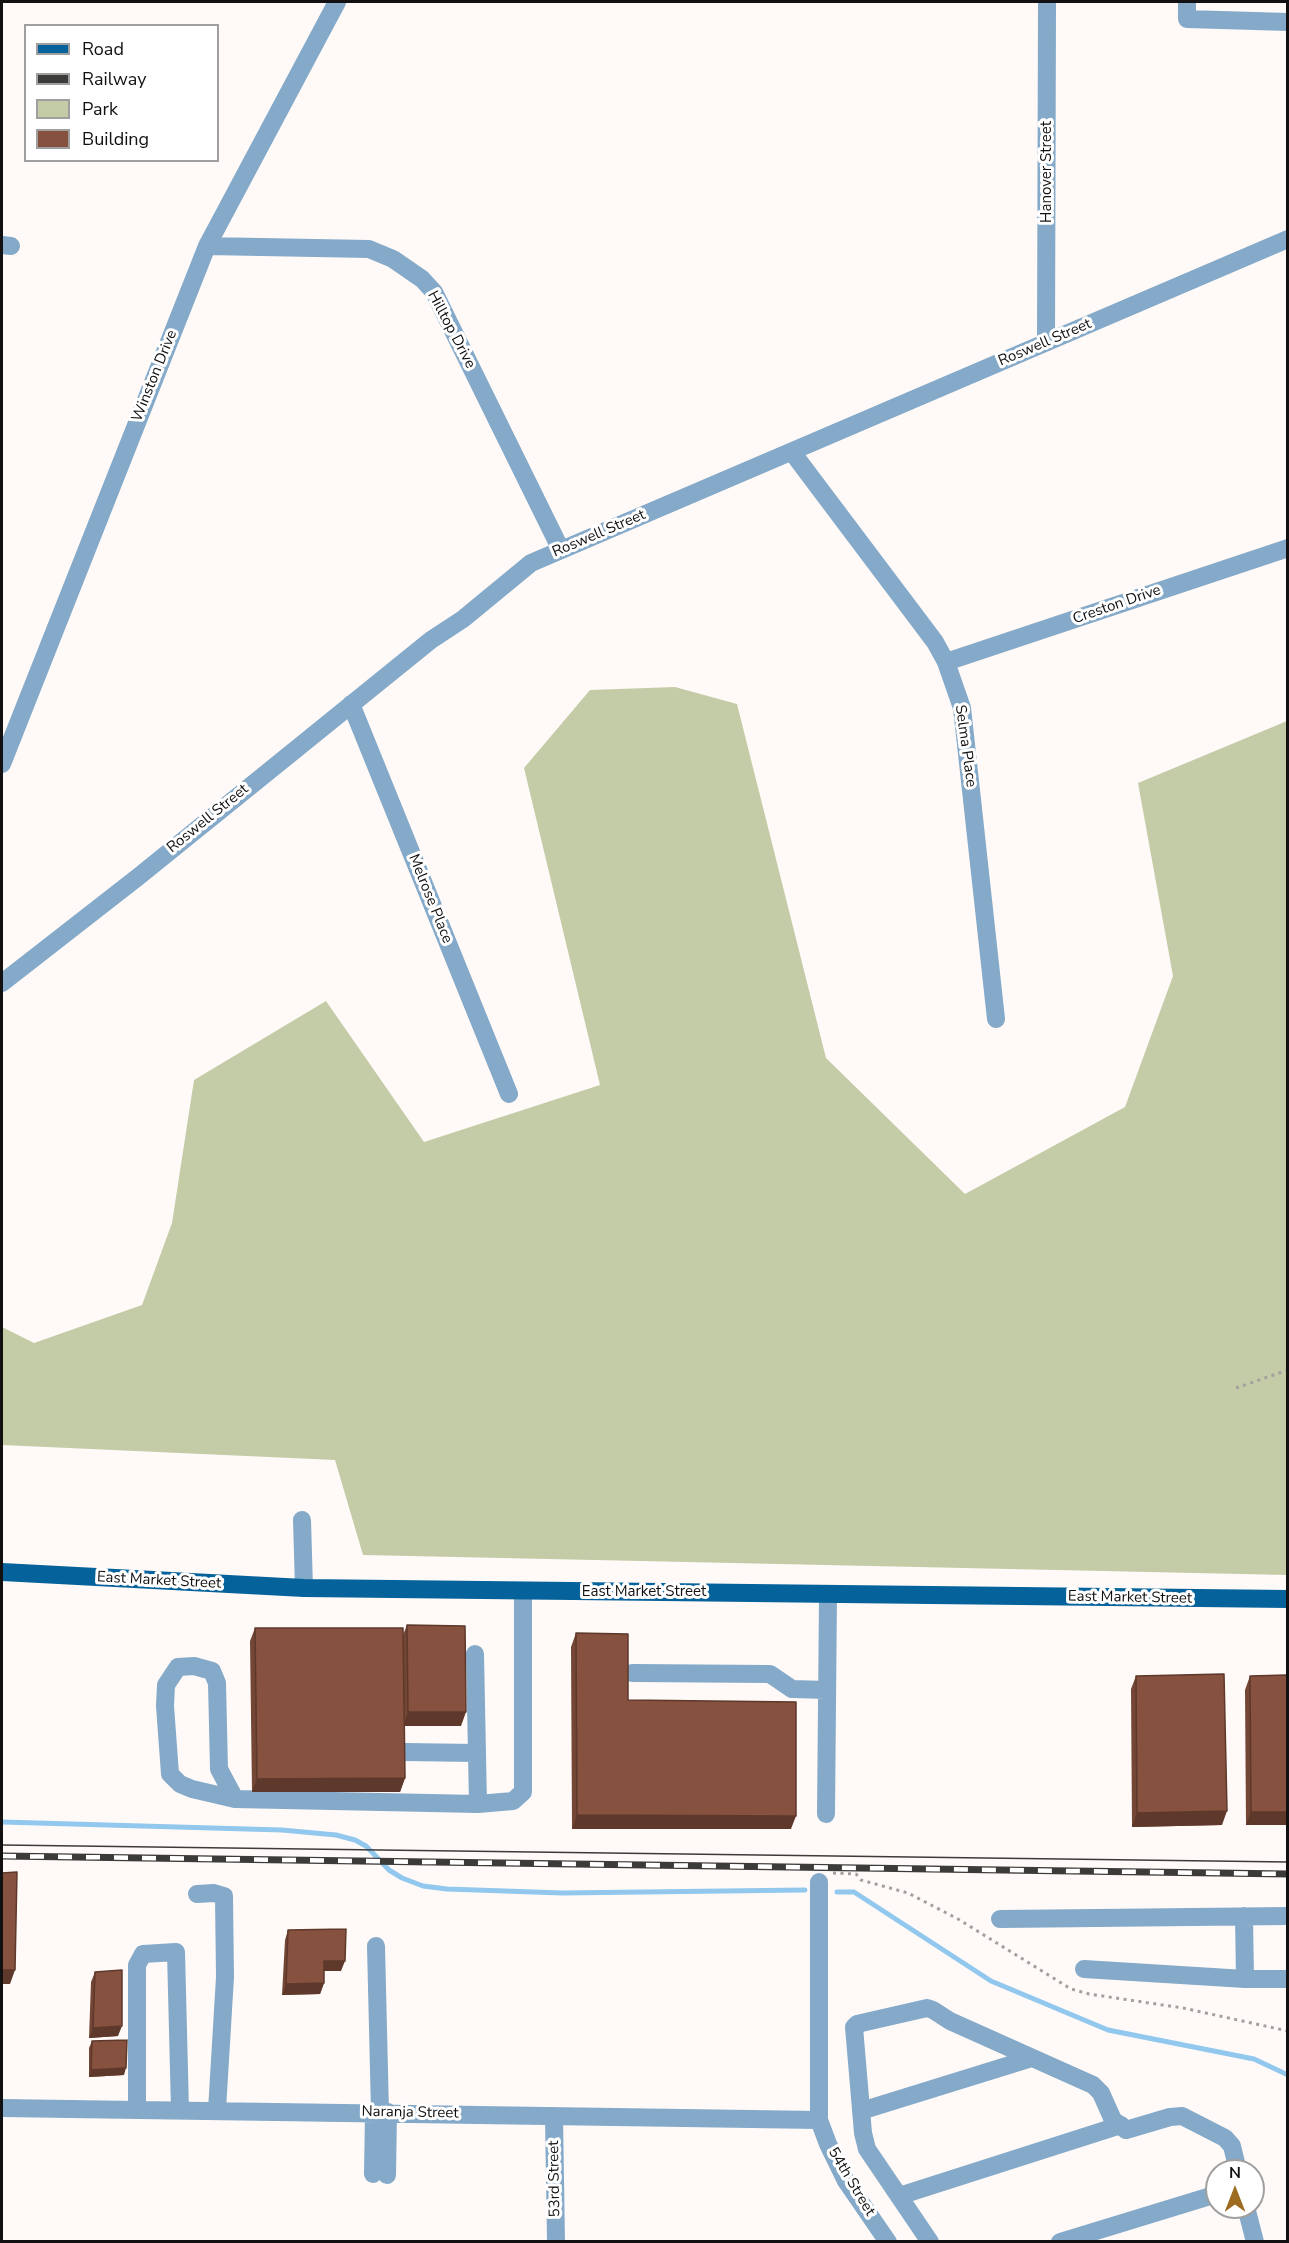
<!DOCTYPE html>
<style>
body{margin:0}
#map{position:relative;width:1289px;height:2243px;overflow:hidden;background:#fffaf8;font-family:"Nunito Sans",sans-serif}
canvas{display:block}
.frame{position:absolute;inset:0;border:3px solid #121010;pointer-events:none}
.legend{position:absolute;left:24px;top:24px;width:195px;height:138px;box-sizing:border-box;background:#fff;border:2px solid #a09f9f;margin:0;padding:8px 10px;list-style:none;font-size:18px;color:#121010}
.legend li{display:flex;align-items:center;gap:12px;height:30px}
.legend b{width:30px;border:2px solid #a09f9f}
.north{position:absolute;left:1205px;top:2159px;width:60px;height:60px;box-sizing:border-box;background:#fff;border:2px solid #a09f9f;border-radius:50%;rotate:0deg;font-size:16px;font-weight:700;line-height:24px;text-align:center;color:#121010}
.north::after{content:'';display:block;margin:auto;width:21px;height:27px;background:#9e6c21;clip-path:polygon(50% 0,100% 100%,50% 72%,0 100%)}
</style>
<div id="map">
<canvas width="1289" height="2243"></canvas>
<div class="frame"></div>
<ul class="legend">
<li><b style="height:8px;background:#06629a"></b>Road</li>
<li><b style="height:8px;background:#3d3b3a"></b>Railway</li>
<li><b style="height:16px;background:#c4cca7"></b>Park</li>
<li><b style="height:16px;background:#86513e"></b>Building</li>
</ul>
<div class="north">N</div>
</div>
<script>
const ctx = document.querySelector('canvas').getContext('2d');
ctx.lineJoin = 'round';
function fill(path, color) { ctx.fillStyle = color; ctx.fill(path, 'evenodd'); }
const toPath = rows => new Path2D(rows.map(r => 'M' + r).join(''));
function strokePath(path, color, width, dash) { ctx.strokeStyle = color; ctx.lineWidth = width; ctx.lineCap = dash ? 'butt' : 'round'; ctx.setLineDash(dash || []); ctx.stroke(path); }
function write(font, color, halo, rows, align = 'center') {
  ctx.font = font + ' "Nunito Sans",sans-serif'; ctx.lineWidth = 6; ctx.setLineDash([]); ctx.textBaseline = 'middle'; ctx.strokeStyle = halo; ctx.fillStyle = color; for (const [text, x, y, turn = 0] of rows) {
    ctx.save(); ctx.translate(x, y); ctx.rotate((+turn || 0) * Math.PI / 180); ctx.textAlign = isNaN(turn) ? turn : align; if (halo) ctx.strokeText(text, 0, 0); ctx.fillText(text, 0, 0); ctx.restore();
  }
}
const green = toPath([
 [675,687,737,704,826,1058,965,1194,1125,1107,1173,976,1138,783,1287,721,1287,1575,363,1555,335,1460,2,1445,2,1327,34,1343,142,1305,172,1223,194,1080,326,1001,424,1142,600,1085,524,768,590,690]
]);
const stream = toPath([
 [2,1822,282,1830,336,1835,355,1840,366,1846,389,1870,402,1878,423,1886,447,1889,562,1893,805,1890],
 [837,1892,854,1892,991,1981,1108,2030,1254,2059,1288,2075]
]);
const path = toPath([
 [1236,1388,1288,1370],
 [833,1873,856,1874,861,1880,908,1893,958,1919,1071,1989,1089,1994,1183,2008,1288,2031]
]);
const minor = toPath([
 [1187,2,1187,19,1288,22],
 [2,245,11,246],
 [207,246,369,249,393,259,422,279,434,292,561,550],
 [1046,342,1047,2],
 [792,452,935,642,946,662,962,708,996,1019],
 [946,662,1288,548],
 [351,704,509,1094],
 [2,764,207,246,337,2],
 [2,983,138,877,431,640,463,619,531,563,1288,239],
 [302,1520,304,1588],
 [475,1654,478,1804],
 [632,1673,770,1674,792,1689,827,1690],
 [404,1752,477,1753],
 [235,1799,219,1769,217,1683,212,1671,194,1666,178,1667,166,1685,165,1706,170,1774,180,1784,192,1789,235,1799,478,1804,513,1801,523,1792,523,1591],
 [826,1814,828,1594],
 [819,1882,819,2120,828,2144,846,2181,888,2242],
 [197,1894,214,1893,224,1896,225,1977,217,2110],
 [1000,1919,1288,1916],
 [376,1946,380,2112],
 [1084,1969,1245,1979,1244,1916],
 [1245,1979,1288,1979],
 [2,2108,819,2120],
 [137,2110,137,1965,143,1954,176,1952,180,2110],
 [861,2111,1032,2058],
 [554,2116,556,2242],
 [373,2174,374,2112],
 [387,2175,388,2112],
 [899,2196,1121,2125],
 [1246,2207,1255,2242],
 [930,2242,867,2149,863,2133,854,2027,857,2024,927,2008,933,2010,950,2021,1093,2085,1101,2093,1113,2120,1126,2130,1170,2117,1182,2116,1225,2138,1232,2146,1238,2171],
 [1060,2242,1217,2194]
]);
const major = toPath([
 [2,1572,304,1588,1288,1599]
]);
const tram = toPath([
 [2,1845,1288,1862]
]);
const rail = toPath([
 [2,1856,1288,1874]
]);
const wall = toPath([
 [407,1625,461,1726,405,1726,405,1778,400,1792,252,1792,250,1641,255,1628,403,1635],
 [576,1633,628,1700,791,1829,572,1829,571,1647],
 [1136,1676,1222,1825,1132,1827,1131,1689],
 [1250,1676,1287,1825,1246,1825,1245,1690],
 [288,1930,341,1971,324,1971,324,1983,320,1994,282,1995,285,1940],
 [95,1972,118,2036,89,2038,91,1982],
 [92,2041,124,2075,89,2077,89,2048]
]);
const shadedWall = toPath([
 [408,1712,466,1712,461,1726,403,1726],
 [405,1778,400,1792,252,1792,257,1779],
 [1227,1811,1222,1825,1132,1827,1137,1813],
 [1251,1812,1287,1812,1287,1825,1246,1825],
 [577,1815,796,1816,791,1829,572,1829],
 [324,1961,345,1961,341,1971,321,1971],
 [2,1970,15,1970,10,1984,2,1984],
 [324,1983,320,1994,282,1995,286,1984],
 [122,2026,118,2036,89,2038,93,2028],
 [126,2068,124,2075,89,2077,91,2070]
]);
const building = toPath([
 [407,1625,465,1626,466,1712,408,1712,407,1625],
 [255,1628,403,1628,405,1778,257,1779,255,1628],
 [576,1633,628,1634,628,1700,796,1702,796,1816,577,1815,576,1633],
 [1224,1674,1227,1811,1137,1813,1136,1676,1224,1674],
 [1287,1675,1287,1812,1251,1812,1250,1676,1287,1675],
 [17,1872,15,1970,2,1970,2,1873,17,1872],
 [346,1929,345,1961,324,1961,324,1983,286,1984,288,1930,346,1929],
 [122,1970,122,2026,93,2028,95,1972,122,1970],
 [127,2040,126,2068,91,2070,92,2041,127,2040]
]);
const streetNames = [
 ["Hanover Street",1047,172,-90],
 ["Hilltop Drive",451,330,62],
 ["Roswell Street",1045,343,-23],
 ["Winston Drive",155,376,-68],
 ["Roswell Street",599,534,-23],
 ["Creston Drive",1117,605,-19],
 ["Selma Place",965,746,82],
 ["Roswell Street",208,819,-39],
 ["Melrose Place",430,899,68],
 ["East Market Street",159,1581,3],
 ["East Market Street",644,1592],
 ["East Market Street",1130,1598,1],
 ["Naranja Street",410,2113,1],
 ["53rd Street",555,2179,-91],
 ["54th Street",851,2182,59]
];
fill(green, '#c4cca7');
strokePath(stream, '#92c8ee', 5);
strokePath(path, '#a4a09f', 3, [3, 4.5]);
strokePath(minor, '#84a9c9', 18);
strokePath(major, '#06629a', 18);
strokePath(tram, '#3d3b3a', 1.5);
strokePath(rail, '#3d3b3a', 7);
strokePath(rail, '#fff', 4.5, [14]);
fill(wall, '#734635');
fill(shadedWall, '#5e392b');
fill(building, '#86513e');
strokePath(building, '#5e392b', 1.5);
write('15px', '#121010', '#fff', streetNames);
</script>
